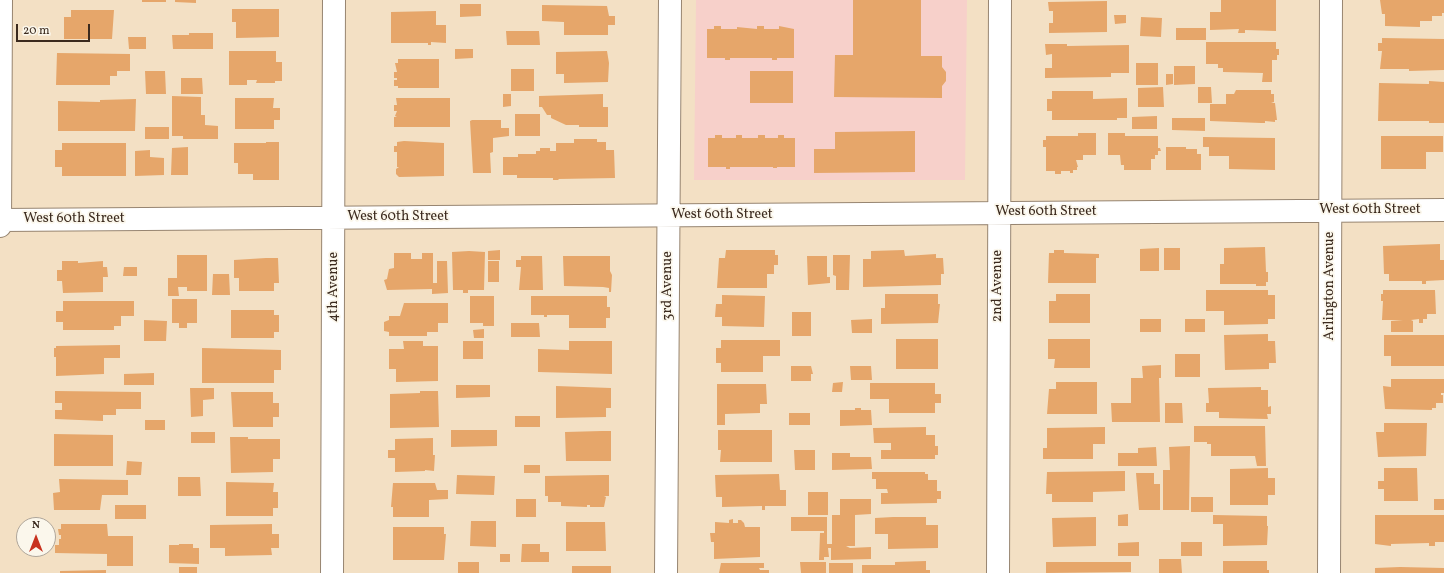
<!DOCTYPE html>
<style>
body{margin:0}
#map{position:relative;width:1444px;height:573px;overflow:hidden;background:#f3e0c4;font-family:Vollkorn,serif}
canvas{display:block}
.north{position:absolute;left:16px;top:517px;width:40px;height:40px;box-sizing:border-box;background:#fbf7ec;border:1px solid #aea59a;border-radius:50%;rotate:0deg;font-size:11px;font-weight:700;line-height:16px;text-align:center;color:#3b2a1e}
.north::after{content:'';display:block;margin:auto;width:14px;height:18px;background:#c8321e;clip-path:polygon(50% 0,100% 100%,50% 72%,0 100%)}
.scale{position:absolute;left:16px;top:24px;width:74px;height:18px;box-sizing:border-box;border:2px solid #3b2a1e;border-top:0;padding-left:5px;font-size:12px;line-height:14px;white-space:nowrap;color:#3b2a1e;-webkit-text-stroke:3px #fbf7ec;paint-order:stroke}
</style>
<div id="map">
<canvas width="1444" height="573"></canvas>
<div class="north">N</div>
<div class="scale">20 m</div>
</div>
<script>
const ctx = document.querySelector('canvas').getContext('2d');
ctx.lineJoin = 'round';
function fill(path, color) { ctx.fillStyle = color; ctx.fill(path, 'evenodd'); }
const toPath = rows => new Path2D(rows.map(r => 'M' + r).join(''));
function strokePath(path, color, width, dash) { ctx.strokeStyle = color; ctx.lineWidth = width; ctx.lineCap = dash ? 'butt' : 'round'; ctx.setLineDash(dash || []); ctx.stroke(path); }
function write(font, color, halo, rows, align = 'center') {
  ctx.font = font + ' Vollkorn,serif'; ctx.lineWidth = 3.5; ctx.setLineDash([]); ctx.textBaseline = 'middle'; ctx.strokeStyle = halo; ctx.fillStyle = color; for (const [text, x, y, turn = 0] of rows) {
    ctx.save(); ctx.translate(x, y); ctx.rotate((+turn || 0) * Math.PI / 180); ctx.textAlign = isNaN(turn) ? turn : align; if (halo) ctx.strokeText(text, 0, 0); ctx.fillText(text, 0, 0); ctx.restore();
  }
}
const built = toPath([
 [696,0,967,0,965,180,694,180]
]);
const building = toPath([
 [142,0,166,0,166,2,142,2],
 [175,0,196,0,196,3,175,2],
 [853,0,921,0,921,56,942,56,942,67,946,72,946,81,942,86,942,98,834,97,835,55,853,55],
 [1221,0,1276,0,1276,31,1245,30,1245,33,1238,33,1239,29,1210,30,1210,12,1221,12],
 [1380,0,1444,0,1444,13,1442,13,1442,16,1432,16,1432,21,1420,21,1420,27,1385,26,1385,14,1382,14],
 [1107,1,1107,32,1049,33,1049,23,1053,23,1053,11,1049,11,1048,2],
 [460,4,481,4,481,16,460,17],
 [542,5,607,6,609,16,615,16,615,25,608,25,608,35,564,35,564,22,542,21],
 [232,9,279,9,279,37,236,38,236,22,232,22],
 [71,10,114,10,112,39,64,39,64,17,71,17],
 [436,11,436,25,446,25,446,43,431,42,431,45,428,45,428,43,391,43,391,12],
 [1114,15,1126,15,1126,23,1115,24],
 [1141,17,1162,18,1161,37,1140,36],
 [714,26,721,26,721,29,737,29,737,27,757,29,757,26,764,26,764,29,779,29,779,26,794,29,794,58,777,58,777,60,772,60,772,58,730,58,730,60,725,60,725,58,707,58,707,29,714,29],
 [1176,28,1206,28,1206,40,1176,40],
 [506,31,539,31,540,45,507,45],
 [189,33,213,33,213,49,173,49,172,35,189,35],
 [128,37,146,37,146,49,129,49],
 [1382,38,1444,39,1444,70,1409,71,1409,69,1380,69,1382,51,1378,51,1378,43,1382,43],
 [1206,42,1276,42,1276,49,1279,49,1279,55,1277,55,1277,60,1272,60,1272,82,1262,82,1263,73,1223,72,1223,68,1218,68,1218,64,1206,64],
 [1045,44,1067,44,1067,46,1129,45,1129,73,1111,73,1111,77,1045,78,1045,68,1052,68,1052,54,1046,55],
 [455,49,473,49,473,58,455,59],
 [229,51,276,51,276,62,282,62,282,81,275,81,275,83,256,83,257,80,247,80,247,85,229,85],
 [607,51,609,63,608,82,564,83,564,74,556,74,556,52],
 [57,53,130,54,130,71,117,71,117,76,110,76,110,85,56,85],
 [398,59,439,59,439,88,398,88,398,86,394,86,394,80,397,80,397,78,394,78,394,72,397,72,395,63,398,63],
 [1136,63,1158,63,1158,85,1136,85],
 [1174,66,1195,66,1195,84,1174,85],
 [511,69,534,69,534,91,511,91],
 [145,71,165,71,166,94,146,94],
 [750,71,793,71,793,103,750,103],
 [1166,74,1173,74,1173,84,1166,85],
 [181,78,202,78,203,94,181,94],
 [1429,81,1444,82,1444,123,1429,123,1429,121,1378,121,1379,83,1429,84],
 [1163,87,1164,107,1138,107,1138,88],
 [1198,87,1211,87,1212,103,1198,103],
 [1236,90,1271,90,1271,94,1274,94,1274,102,1271,103,1275,103,1277,120,1275,120,1275,122,1265,121,1265,123,1261,123,1261,121,1261,123,1210,121,1210,104,1226,104,1226,94,1234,94],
 [1052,91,1093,91,1093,99,1127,98,1127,118,1117,118,1117,120,1052,120,1052,111,1047,111,1047,99,1052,99],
 [503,94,511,94,511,106,503,107],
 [603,94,603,107,608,107,608,127,579,127,579,125,566,125,551,118,551,115,547,115,542,107,539,107,539,96],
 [172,96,201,97,201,115,205,115,205,125,218,126,218,139,183,139,183,136,172,136],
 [235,98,274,98,273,108,280,108,280,120,274,120,274,129,235,129],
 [396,98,450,98,450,127,394,127,394,117,397,117,395,116,397,111,394,111,394,105,397,105],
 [136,99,135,131,58,131,58,101,100,102,100,100],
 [515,114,540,114,540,136,515,136],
 [1157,116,1157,129,1132,129,1132,117],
 [1172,118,1205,118,1205,131,1172,130],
 [472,120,501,120,501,128,509,128,509,136,493,138,493,152,490,153,491,173,473,173,470,121],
 [145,127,169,127,169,139,145,139],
 [915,131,915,172,814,173,814,149,835,149,835,132],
 [1078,133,1096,133,1096,155,1083,155,1083,160,1076,160,1078,167,1077,167,1077,170,1073,170,1073,173,1070,173,1070,171,1061,171,1061,174,1055,174,1055,171,1046,171,1046,147,1043,147,1043,140,1046,140,1046,136,1078,136],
 [1108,133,1125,133,1125,136,1158,136,1158,148,1160,148,1161,151,1158,151,1158,155,1155,155,1155,159,1151,159,1151,170,1124,170,1124,165,1121,165,1120,155,1108,155],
 [715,135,722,135,722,138,736,138,736,135,742,135,742,138,758,138,758,135,765,135,765,138,778,138,778,135,784,135,784,138,795,138,795,167,777,167,777,168,773,168,773,167,730,167,730,169,726,169,726,167,708,167,708,138,715,138],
 [1381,136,1443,136,1443,152,1426,152,1426,169,1381,169],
 [1203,137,1275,138,1275,170,1229,169,1229,156,1209,156,1209,147,1203,147],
 [574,139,597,139,597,142,606,142,606,150,614,150,615,178,558,179,559,180,553,180,553,178,517,178,517,175,503,175,503,157,518,157,518,154,536,154,536,151,540,151,540,148,550,148,550,151,556,151,556,143,574,143],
 [404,141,444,143,444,176,399,177,396,174,396,169,399,167,397,167,397,152,394,152,394,146,397,146,397,142],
 [266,142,279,142,279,180,253,180,253,174,238,174,238,163,234,163,234,143,266,143],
 [62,143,126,143,126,176,62,176,62,167,55,167,55,150,62,150],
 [188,147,188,175,171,175,172,148],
 [1166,147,1186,147,1186,149,1197,149,1197,154,1201,154,1201,170,1166,170],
 [150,150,150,157,164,158,164,175,135,176,135,151],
 [1440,244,1440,260,1444,260,1444,280,1426,281,1426,284,1422,284,1422,281,1389,281,1389,274,1384,274,1383,246],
 [1265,247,1266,272,1268,272,1268,282,1266,282,1266,286,1256,286,1256,284,1220,284,1220,264,1224,264,1224,248],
 [1159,248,1159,271,1140,271,1140,249],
 [1164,248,1180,248,1180,270,1164,270],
 [500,250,500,260,488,260,488,251],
 [726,250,775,250,775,255,778,255,778,265,774,265,774,274,767,274,767,288,717,288,719,258,725,258],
 [904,250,905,256,936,254,936,258,943,258,944,274,941,274,941,285,863,287,863,259,871,259,871,251],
 [1054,250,1064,250,1064,253,1099,254,1099,258,1096,258,1096,283,1048,283,1049,253,1054,253],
 [469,251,485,252,484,290,468,290,468,293,463,293,463,290,453,290,452,252],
 [394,253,411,253,411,259,422,259,422,253,433,253,433,283,437,283,437,261,447,261,448,293,432,294,432,289,387,290,384,280,387,279,389,269,394,268],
 [177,255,207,255,207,291,187,291,187,287,178,287,179,296,168,296,168,278,177,278],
 [833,255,850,255,849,290,836,290,836,276,833,275],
 [521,256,542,256,543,290,519,290,521,267,516,267,516,260,521,260],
 [563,256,610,256,610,271,612,275,611,292,609,292,609,288,603,287,564,286],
 [807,256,827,256,827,277,830,277,830,283,808,285],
 [266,258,278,258,279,283,274,283,274,291,239,291,239,278,234,278,234,260],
 [62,261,78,261,78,263,103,261,103,267,107,267,108,277,103,277,103,292,63,293,62,281,57,281,57,270,62,270],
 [488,261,499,261,499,282,488,282],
 [124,267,137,267,137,276,123,276],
 [213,274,229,274,230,295,212,295],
 [1206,290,1268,290,1268,295,1275,295,1275,319,1268,319,1268,324,1224,325,1224,311,1206,311],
 [1383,290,1435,290,1436,314,1427,314,1427,319,1423,319,1423,323,1419,323,1419,319,1411,320,1413,321,1413,332,1391,332,1391,321,1403,320,1382,320,1383,301,1381,301,1381,294,1383,294],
 [885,294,938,294,938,304,940,304,938,323,881,324,881,308,885,308],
 [1056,294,1090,294,1090,323,1049,323,1049,301,1056,301],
 [722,295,765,296,764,327,722,326,722,317,715,317,716,304,722,304],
 [470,296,494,296,494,326,483,326,483,323,470,323],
 [531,296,607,296,607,307,610,307,610,318,606,318,606,328,569,328,569,315,547,315,547,317,544,317,544,315,531,315],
 [172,299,197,299,197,323,187,323,187,328,179,328,179,323,172,323],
 [63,301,134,301,134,316,121,316,121,326,114,326,114,330,63,330,63,322,56,322,56,311,63,311],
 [404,303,448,303,448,323,438,323,438,332,427,332,427,336,389,336,389,332,384,331,384,322,389,320,389,316,400,316],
 [231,310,274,310,274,315,279,315,279,332,274,332,274,338,231,338],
 [792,312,811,312,811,336,792,336],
 [872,319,872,333,852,333,851,320],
 [1140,319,1161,319,1161,332,1140,332],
 [1185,319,1205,319,1205,332,1185,332],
 [144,320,167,321,166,341,144,341],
 [511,323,539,323,540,337,511,337],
 [484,329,484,338,474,338,473,330],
 [1268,334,1268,341,1275,341,1276,363,1269,363,1269,369,1225,370,1224,335],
 [1384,335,1444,335,1444,366,1391,366,1391,356,1384,356],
 [896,339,938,339,938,369,896,369],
 [1048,339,1090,339,1090,368,1054,368,1055,359,1048,359],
 [721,340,780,340,780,356,763,356,763,372,721,372,721,363,716,363,716,348,721,348],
 [403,341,423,341,423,346,438,346,438,381,396,382,396,369,389,369,389,349,404,349],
 [463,341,483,341,483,359,463,359],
 [569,341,612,341,612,374,538,372,538,349,569,350],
 [120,345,120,358,104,358,104,374,56,376,56,357,54,357,54,348,56,348,56,346],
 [202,348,281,350,281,370,274,370,274,383,202,383],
 [1175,354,1200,354,1200,377,1175,377],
 [1161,365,1161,378,1159,378,1160,422,1112,422,1111,403,1131,403,1131,378,1143,378,1142,366],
 [791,366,811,366,813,374,811,374,811,381,791,381],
 [850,366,871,366,872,380,851,380],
 [154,373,154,385,124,385,124,374],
 [1391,379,1444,379,1444,393,1441,393,1441,395,1443,395,1443,403,1436,403,1436,408,1432,408,1432,410,1385,409,1383,386,1391,387],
 [843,382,842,392,832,392,833,383],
 [1056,382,1097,382,1097,414,1047,414,1049,389,1056,389],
 [870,383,935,383,935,394,941,394,941,403,935,403,935,413,889,413,889,399,870,399],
 [717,384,766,384,767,404,760,404,760,413,725,414,725,425,717,425],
 [456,385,490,385,490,397,456,398],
 [556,386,611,388,611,408,606,408,606,417,556,418],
 [1261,387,1261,390,1268,390,1268,407,1271,406,1271,414,1267,414,1268,419,1219,418,1219,412,1206,412,1206,403,1209,403,1208,388],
 [190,388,214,388,214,399,203,400,203,416,191,417],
 [55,391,141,392,141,409,116,409,116,415,103,415,103,421,55,419,55,410,62,410,62,403,55,403],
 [420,391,438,391,439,427,390,428,390,394,420,393],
 [231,392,273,392,273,403,279,403,279,417,273,417,273,427,233,427],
 [1165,403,1182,403,1183,423,1165,423],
 [855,408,861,408,861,410,871,410,872,425,840,426,840,410,855,410],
 [789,413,810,413,810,425,789,425],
 [515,416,540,416,540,427,515,427],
 [145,420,165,420,165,430,145,430],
 [1384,423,1427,423,1426,456,1378,457,1376,432,1384,432],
 [1194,426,1265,426,1266,466,1257,466,1255,456,1211,456,1211,444,1207,444,1207,442,1194,442],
 [926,427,926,435,935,435,935,446,938,446,938,455,935,455,935,459,881,459,881,450,891,450,891,443,874,443,873,428],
 [1105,427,1105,444,1093,444,1093,459,1043,459,1043,448,1047,448,1047,428],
 [451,430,497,430,497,446,451,447],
 [718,430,772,430,772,462,720,462,721,450,718,450],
 [602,431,611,431,611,461,566,461,565,432],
 [191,432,215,432,215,443,191,443],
 [54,434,113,435,113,466,54,466],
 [230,437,248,437,248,439,280,439,280,459,273,459,273,472,231,473],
 [433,438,433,455,435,455,434,471,425,470,425,471,395,472,395,458,388,458,388,450,395,450,395,439],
 [1190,446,1189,510,1163,510,1163,470,1170,470,1169,447],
 [1156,447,1157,466,1118,466,1118,453,1138,453,1138,448],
 [794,450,815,450,815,470,795,470],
 [832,453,850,453,850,457,871,457,872,469,832,470],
 [127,461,142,462,141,475,126,475],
 [524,465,540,465,540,473,524,473],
 [1268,468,1268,478,1275,478,1275,495,1268,495,1268,505,1230,505,1230,469],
 [1384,468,1417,468,1418,501,1384,501,1384,489,1378,489,1378,481,1384,481],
 [1125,471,1125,491,1093,492,1093,502,1052,502,1052,494,1046,494,1047,472],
 [872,472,925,472,925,474,928,474,928,480,937,480,937,491,941,491,941,499,937,499,937,503,881,504,881,493,888,493,887,489,876,489,876,479,872,479],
 [1136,473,1154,473,1154,484,1160,484,1160,510,1139,510],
 [779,474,780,490,786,490,786,506,765,506,765,510,762,510,762,506,722,507,722,497,716,497,715,475],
 [457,475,495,476,494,495,456,494],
 [603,475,609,475,609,496,604,496,606,497,604,507,590,507,590,505,587,505,587,507,561,506,561,502,548,502,548,496,545,496,545,476],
 [178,477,200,477,201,496,178,496],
 [59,479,128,480,128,495,102,495,100,510,54,510,53,493,60,492],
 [226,482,274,483,273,492,278,492,278,508,273,508,273,516,226,516],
 [393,483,435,483,437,490,448,490,448,499,429,500,429,517,393,517,393,507,391,507],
 [808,492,828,492,828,515,808,515],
 [1191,497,1213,497,1213,512,1191,512],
 [516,499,536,499,536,517,516,517],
 [840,499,871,499,871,514,855,515,855,546,846,546,850,548,871,547,871,559,831,560,831,548,828,548,829,557,824,557,824,560,819,560,820,533,824,533,824,531,791,531,791,517,827,517,827,544,832,544,832,515,840,515],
 [1434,499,1444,499,1444,510,1434,510],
 [115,505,146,505,146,519,115,519],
 [1128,514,1128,526,1118,526,1118,515],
 [1213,515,1267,516,1267,526,1268,526,1267,545,1223,546,1223,524,1213,524],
 [1375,515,1444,515,1444,542,1435,542,1435,546,1429,546,1429,543,1391,544,1391,546,1375,544],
 [893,517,926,517,926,525,938,525,938,548,888,549,888,534,875,534,875,518],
 [1096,517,1096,546,1053,547,1052,518],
 [733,519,733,523,738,523,738,520,741,520,744,523,745,527,760,527,760,557,714,559,714,542,711,542,710,533,715,533,715,522,729,523,729,520],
 [471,521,496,521,496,547,470,546],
 [566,522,605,522,606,551,566,551],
 [61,524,107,524,108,536,133,536,133,566,107,566,107,554,55,553,55,545,59,545,59,539,61,539,61,535,59,535,58,529,61,529],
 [272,524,272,534,279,534,279,548,271,548,272,555,225,556,225,548,210,548,210,525],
 [393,527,444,527,444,534,446,534,444,560,393,560],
 [1139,542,1139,556,1118,556,1118,543],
 [1181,542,1202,542,1202,556,1181,556],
 [179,544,193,544,193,548,199,548,199,564,169,563,169,545,179,545],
 [522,544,540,544,540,552,549,552,549,562,521,562],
 [500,554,510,554,510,562,500,562],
 [1159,559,1181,559,1182,573,1159,573],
 [926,561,926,570,930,570,930,573,862,573,862,565,895,565,895,562],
 [1223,561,1267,561,1267,570,1269,570,1269,573,1223,573],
 [458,562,479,562,479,573,458,573],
 [800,562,826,562,826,573,801,573],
 [1046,562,1131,562,1131,572,1046,573],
 [721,563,764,563,764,568,759,568,760,570,769,570,769,573,719,573],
 [829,563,853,563,853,573,829,573],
 [572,566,611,566,611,573,572,573],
 [179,567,197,567,197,573,179,573],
 [1400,567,1444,568,1444,573,1375,573,1375,568],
 [106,570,106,573,60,573,60,571]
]);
const minor = toPath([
 [0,220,1444,210],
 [0,226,1,0],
 [332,573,334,0],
 [666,573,670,0],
 [998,573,1000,0],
 [1329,573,1331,0]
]);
const streetNames = [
 ["West 60th Street",1370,210],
 ["West 60th Street",1046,212],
 ["West 60th Street",722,215],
 ["West 60th Street",398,217],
 ["West 60th Street",74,219],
 ["3rd Avenue",668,286,-90],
 ["2nd Avenue",998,286,-90],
 ["Arlington Avenue",1330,286,-90],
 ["4th Avenue",334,287,-90]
];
fill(built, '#f7d0ca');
fill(building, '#e6a66a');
strokePath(minor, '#978571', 24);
strokePath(minor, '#fff', 22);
write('14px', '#3b2a1e', '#fbf7ec', streetNames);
</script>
